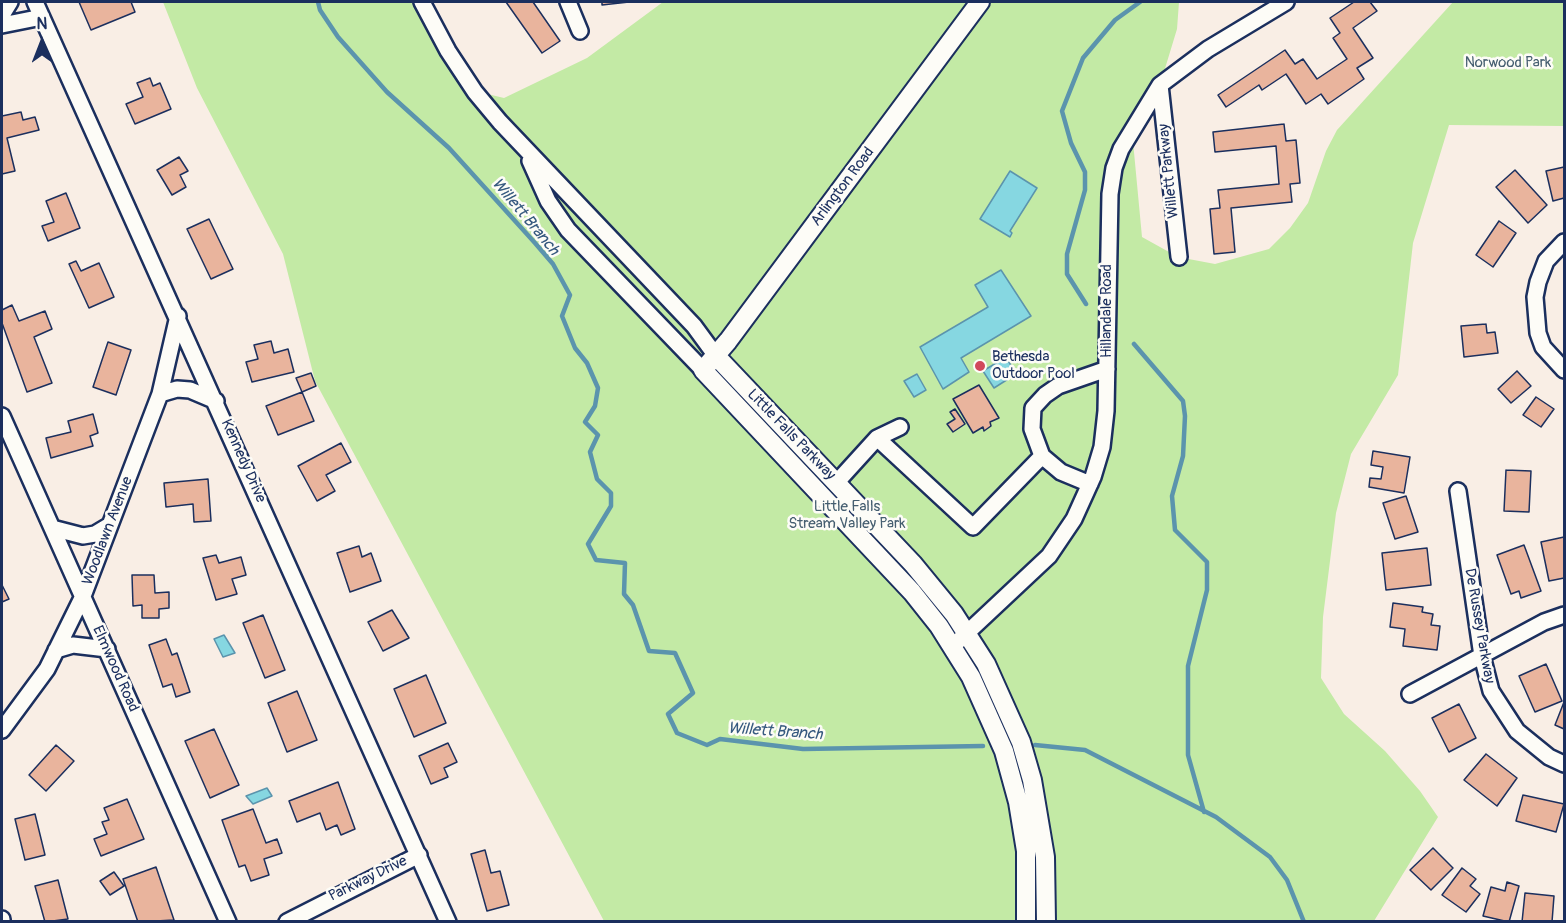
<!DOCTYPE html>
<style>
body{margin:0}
#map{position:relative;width:1566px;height:923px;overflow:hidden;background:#f9eee5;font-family:Pangolin,sans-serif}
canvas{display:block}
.frame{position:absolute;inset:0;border:3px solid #1b2f5e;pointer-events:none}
.north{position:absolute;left:12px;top:12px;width:60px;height:60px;-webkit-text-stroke:4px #fdfcf7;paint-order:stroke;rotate:0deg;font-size:16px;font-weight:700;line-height:24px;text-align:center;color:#1b2f5e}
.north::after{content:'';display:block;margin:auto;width:21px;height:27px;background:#1b2f5e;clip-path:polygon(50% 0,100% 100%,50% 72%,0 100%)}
</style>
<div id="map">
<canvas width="1566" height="923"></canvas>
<div class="frame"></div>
<div class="north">N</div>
</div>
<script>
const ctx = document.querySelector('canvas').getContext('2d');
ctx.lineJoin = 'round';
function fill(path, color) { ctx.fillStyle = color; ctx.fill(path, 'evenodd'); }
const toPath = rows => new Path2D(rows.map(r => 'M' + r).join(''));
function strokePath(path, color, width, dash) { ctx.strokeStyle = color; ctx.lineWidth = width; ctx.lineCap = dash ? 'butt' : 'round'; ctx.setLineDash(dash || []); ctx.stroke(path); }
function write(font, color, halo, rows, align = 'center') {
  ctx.font = font + ' Pangolin,sans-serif'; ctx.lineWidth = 5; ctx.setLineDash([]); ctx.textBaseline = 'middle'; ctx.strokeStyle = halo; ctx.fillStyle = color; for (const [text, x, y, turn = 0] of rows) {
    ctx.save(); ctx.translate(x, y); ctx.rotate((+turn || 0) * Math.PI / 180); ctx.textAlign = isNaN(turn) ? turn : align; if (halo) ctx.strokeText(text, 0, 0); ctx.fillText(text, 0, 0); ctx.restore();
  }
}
const green = toPath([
 [163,2,422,2,475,91,504,98,587,58,663,2,1179,2,1177,29,1160,85,1132,131,1142,237,1178,257,1215,264,1269,249,1290,228,1308,203,1326,151,1337,130,1453,2,1564,2,1564,126,1449,125,1413,243,1398,375,1351,454,1336,513,1323,617,1321,678,1344,714,1385,751,1420,791,1438,817,1374,921,604,921,315,381,283,254,197,88]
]);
const water = toPath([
 [1010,171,1037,188,1010,231,1012,233,1010,237,980,219,1010,171],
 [1001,270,1031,316,961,358,969,372,943,389,920,347,988,307,975,285,1001,270],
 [1006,357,1016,374,994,388,983,371,1006,357],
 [917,374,926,390,914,397,904,381,917,374],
 [224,635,235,653,223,657,214,639,224,635],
 [267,788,272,796,253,804,246,796,267,788]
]);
const stream = toPath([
 [318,2,320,10,338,37,387,92,449,148,535,243,553,264,570,295,562,316,575,348,587,363,598,388,595,406,585,422,598,435,590,452,597,479,611,493,611,506,588,544,596,560,625,563,624,594,633,605,649,651,675,653,693,693,668,714,677,733,707,745,720,739,803,749,983,746],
 [1086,304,1067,274,1067,254,1085,190,1085,172,1071,143,1062,111,1083,58,1115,20,1140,2],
 [1134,344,1183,401,1185,416,1183,456,1172,496,1175,530,1207,562,1207,590,1188,666,1188,755,1204,812],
 [1035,745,1085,750,1216,817,1270,857,1287,880,1304,922]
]);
const building = toPath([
 [79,2,131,2,135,12,91,30,79,2],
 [506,2,533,2,560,41,542,53,506,2],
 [602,2,629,2,602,5,602,2],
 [1354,2,1370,2,1377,11,1353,28,1373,58,1357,68,1364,79,1328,104,1321,94,1306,104,1286,74,1262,90,1259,85,1226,107,1218,95,1285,50,1295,64,1303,59,1317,79,1347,59,1333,38,1340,33,1330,18,1354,2],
 [150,78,153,86,160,83,171,109,135,124,126,104,143,97,137,83,150,78],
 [21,112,23,120,35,117,39,130,7,138,15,171,2,174,2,116,21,112],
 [1284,124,1286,141,1296,140,1300,183,1290,184,1292,202,1231,208,1235,252,1214,254,1210,209,1220,208,1218,190,1279,184,1276,146,1215,152,1213,132,1284,124],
 [179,157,188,171,180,175,186,187,172,195,157,170,179,157],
 [1564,167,1564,198,1553,201,1546,171,1564,167],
 [1515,170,1547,205,1528,223,1496,187,1515,170],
 [66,193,80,228,48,241,42,226,54,222,46,201,66,193],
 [209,219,233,269,211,279,187,229,209,219],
 [1499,221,1516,233,1493,267,1476,255,1499,221],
 [76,261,81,271,99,263,114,297,89,308,69,264,76,261],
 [12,305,19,321,45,311,52,329,34,337,52,383,27,392,2,323,2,310,12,305],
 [1486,324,1487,333,1495,332,1498,353,1464,357,1461,326,1486,324],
 [271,341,274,353,288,349,294,372,252,382,246,362,258,359,254,345,271,341],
 [108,342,131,350,116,395,93,387,108,342],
 [1517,371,1531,386,1511,403,1498,389,1517,371],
 [311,373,316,386,302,392,314,421,278,435,266,406,302,392,296,378,311,373],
 [979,385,999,418,990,422,991,426,984,431,983,427,973,433,953,399,979,385],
 [1536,397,1554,409,1541,427,1523,415,1536,397],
 [955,409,965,424,953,432,947,424,955,419,950,412,955,409],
 [93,414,98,433,90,436,93,446,51,458,46,438,71,432,68,421,93,414],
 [341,443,351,462,326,475,335,491,317,501,298,466,341,443],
 [1373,451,1410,457,1404,493,1369,487,1370,478,1381,479,1383,467,1371,465,1373,451],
 [1506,470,1531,471,1529,512,1504,511,1506,470],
 [208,479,211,521,194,522,193,504,166,507,164,483,208,479],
 [1406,496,1418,532,1395,539,1383,503,1406,496],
 [1564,537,1564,578,1549,581,1541,542,1564,537],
 [1524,545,1541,591,1521,598,1519,591,1511,594,1497,555,1524,545],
 [359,546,362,557,371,553,381,581,350,592,337,553,359,546],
 [1427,548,1431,585,1386,590,1382,553,1427,548],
 [216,555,219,563,241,557,246,575,232,579,237,594,216,600,203,558,216,555],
 [132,575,154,575,155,593,169,592,169,608,159,609,159,618,142,618,142,605,133,606,132,575],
 [2,585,9,599,2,602,2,585],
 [1393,603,1423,607,1422,612,1433,614,1431,625,1440,626,1437,650,1403,646,1405,629,1390,627,1393,603],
 [392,610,409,638,383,651,368,622,392,610],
 [263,615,285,670,265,678,243,623,263,615],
 [166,639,172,655,177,653,190,692,176,697,172,684,163,687,149,645,166,639],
 [1546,664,1562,701,1535,712,1519,676,1546,664],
 [426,675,446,723,414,737,394,689,426,675],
 [297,691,317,740,287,752,268,703,297,691],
 [1564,702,1564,729,1555,725,1564,702],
 [1459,704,1476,738,1449,752,1432,718,1459,704],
 [214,729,239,785,210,798,185,741,214,729],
 [448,743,457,762,444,768,448,777,431,784,419,756,448,743],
 [56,745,74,761,46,791,29,775,56,745],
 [1486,754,1517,778,1497,806,1464,780,1486,754],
 [338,782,355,829,341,835,337,825,326,830,320,813,297,822,289,801,338,782],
 [1523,795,1564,804,1556,832,1516,821,1523,795],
 [127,799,144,839,101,856,94,839,107,834,102,822,109,820,104,808,127,799],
 [253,809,266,843,277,839,282,853,264,859,269,875,251,881,245,865,239,867,222,820,253,809],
 [35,814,45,855,25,860,15,819,35,814],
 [1433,848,1453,868,1431,890,1410,870,1433,848],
 [485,850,491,873,500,871,509,905,487,911,471,854,485,850],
 [156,867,174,920,138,922,123,879,156,867],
 [1462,868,1476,879,1470,886,1480,894,1466,912,1442,895,1462,868],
 [114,872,124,886,110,895,100,881,114,872],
 [58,880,68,919,45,922,35,886,58,880],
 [1507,882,1519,886,1509,922,1483,916,1491,887,1505,891,1507,882],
 [1525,893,1554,896,1552,922,1522,922,1525,893]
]);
const minor = toPath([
 [35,2,448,922],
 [422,2,448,51,475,92,500,122,694,326,716,356],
 [568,2,580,31],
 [2,15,10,2],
 [2,25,42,17],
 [1160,85,1179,257],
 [530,161,548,201,568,230,703,370],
 [1564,242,1546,261,1538,282,1535,297,1538,333,1543,347,1564,370],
 [160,394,177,389,190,390,216,401],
 [2,416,228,922],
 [877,438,973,527,1042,456],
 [837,482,877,438,900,427],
 [1090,484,1061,472,1042,456,1032,429,1033,408,1045,395,1058,386,1107,369],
 [1458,491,1482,656,1491,691,1517,731,1549,757,1564,764],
 [52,528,83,536,95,534,110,525],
 [953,646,1049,556,1074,519,1093,477,1102,447,1106,411,1110,194,1114,168,1121,149,1160,85,1208,49,1286,2],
 [56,650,73,645,107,649],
 [1410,694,1544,622,1564,615],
 [2,730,47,669,83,596,160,394,178,316],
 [2,919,2,922],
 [287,922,419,855]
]);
const major = toPath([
 [980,2,728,341,703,370,912,592,939,626,971,677,1004,751,1018,802,1026,851,1026,922],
 [716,356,913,564,954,614,986,664,1021,742,1032,780,1045,857,1046,922]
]);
const markers = [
 [980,366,6,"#d1495b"]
];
const parkNames = [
 ["Norwood Park",1508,63],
 ["Little Falls",847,507],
 ["Stream Valley Park",847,524]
];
const streetNames = [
 ["Willett Parkway",1169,171,-96],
 ["Arlington Road",843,187,-53],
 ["Hillandale Road",1107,311,-90],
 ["Little Falls Parkway",791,435,46],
 ["Kennedy Drive",243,461,66],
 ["Woodlawn Avenue",108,531,-69],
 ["De Russey Parkway",1479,626,80],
 ["Elmwood Road",115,669,66],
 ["Parkway Drive",368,879,-26]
];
const poiNames = [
 ["Bethesda",992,357],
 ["Outdoor Pool",992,374]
];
const waterNames = [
 ["Willett Branch",525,217,50],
 ["Willett Branch",775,732,4]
];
fill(green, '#c3eaa5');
fill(water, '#86d7e1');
strokePath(water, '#5b94ad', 1.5);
strokePath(stream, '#5b94ad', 4.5);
fill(building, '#e9b49d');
strokePath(building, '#1b2f5e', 1.5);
strokePath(minor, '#1b2f5e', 20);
strokePath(major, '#1b2f5e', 22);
strokePath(minor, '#fdfcf7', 15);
strokePath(major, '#fdfcf7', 18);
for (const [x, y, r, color] of markers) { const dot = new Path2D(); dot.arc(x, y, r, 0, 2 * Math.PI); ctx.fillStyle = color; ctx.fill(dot); strokePath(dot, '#fdfcf7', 2); }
write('15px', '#455e70', '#fdfcf7', parkNames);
write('15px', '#1b2f5e', '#fdfcf7', streetNames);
write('15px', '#1b2f5e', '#fdfcf7', poiNames, 'left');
write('italic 16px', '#36597f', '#fdfcf7', waterNames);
</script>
